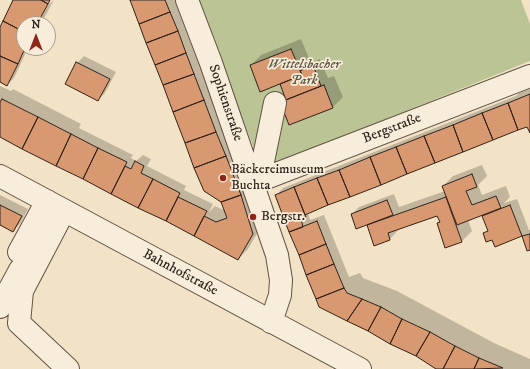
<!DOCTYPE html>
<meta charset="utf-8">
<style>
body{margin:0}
#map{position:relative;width:530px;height:369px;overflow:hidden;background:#f3e3c6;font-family:"IM FELL DW Pica",serif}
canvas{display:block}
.north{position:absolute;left:16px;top:16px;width:40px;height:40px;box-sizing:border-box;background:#f7edda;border:1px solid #a89c8e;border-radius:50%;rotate:0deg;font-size:11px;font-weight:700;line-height:16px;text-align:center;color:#31221c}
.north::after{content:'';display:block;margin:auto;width:14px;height:18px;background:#8f2418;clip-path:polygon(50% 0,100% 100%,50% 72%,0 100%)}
</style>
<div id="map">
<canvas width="530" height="369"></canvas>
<div class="north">N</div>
</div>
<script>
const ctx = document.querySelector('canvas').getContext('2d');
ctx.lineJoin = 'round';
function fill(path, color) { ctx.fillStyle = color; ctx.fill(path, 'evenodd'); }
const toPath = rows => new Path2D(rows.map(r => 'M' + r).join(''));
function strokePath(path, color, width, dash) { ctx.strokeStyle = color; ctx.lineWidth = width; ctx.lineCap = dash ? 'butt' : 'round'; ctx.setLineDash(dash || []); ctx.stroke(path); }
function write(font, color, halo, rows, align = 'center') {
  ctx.font = font + ' "IM FELL DW Pica",serif'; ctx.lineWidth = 3.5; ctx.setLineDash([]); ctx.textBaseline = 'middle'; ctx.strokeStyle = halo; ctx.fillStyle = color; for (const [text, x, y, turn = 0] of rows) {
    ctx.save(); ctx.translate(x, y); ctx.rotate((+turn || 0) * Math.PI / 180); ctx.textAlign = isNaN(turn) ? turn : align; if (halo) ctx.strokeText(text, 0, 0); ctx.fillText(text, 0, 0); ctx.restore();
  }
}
const green = toPath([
 [196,0,521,0,530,24,530,61,262,169]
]);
const shadow = toPath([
 [15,0,50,0,44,6,45,8,54,0,41,24,24,24,24,48,28,48,14,78,7,85,0,81,0,29],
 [131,0,175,0,232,148,263,223,248,249,238,259,195,235,0,136,0,86,11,91,13,89,81,124,79,128,133,155,131,158,136,161,143,155,151,159,147,166,186,186,184,190,213,204,209,212,215,206,226,211],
 [301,39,311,63,320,59,328,78,334,76,343,97,333,107,282,103,286,98,281,84,284,81,251,65,261,55],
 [84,56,116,72,105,93,98,100,77,63],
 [530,89,530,131,528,125,310,211,308,214,310,220,324,215,349,277,360,273,363,278,397,291,494,343,530,359,530,369,438,369,416,356,320,306,276,195,283,188,516,96,519,93],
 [482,165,487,176,478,185,482,195,506,186,510,197,504,203,517,199,529,230,530,230,530,249,528,250,522,235,495,246,493,239,484,234,488,230,483,216,486,213,468,220,472,231,462,241,438,224,440,221,438,214,400,228,390,239,375,245,368,225,371,222,352,214,359,207,394,194,399,207,445,191,443,186,453,176],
 [0,195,28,209,20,224,13,231,0,224]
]);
const building = toPath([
 [13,0,41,0,48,4,37,24,24,24,24,32,3,21,13,0],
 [41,0,50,0,48,4,41,0],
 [130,0,165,0,170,12,139,24,130,0],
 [170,12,178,31,146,43,139,24,170,12],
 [3,21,24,32,24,48,25,48,18,64,0,56,0,27,3,21],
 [178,31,186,53,155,65,146,43,178,31],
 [291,49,302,75,260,92,250,65,291,49],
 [186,53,194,74,163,85,155,65,186,53],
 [0,56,18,64,7,86,0,82,0,56],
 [76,62,110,79,98,101,65,84,76,62],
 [313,65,321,86,286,100,280,84,302,75,300,71,313,65],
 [194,74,204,100,173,112,163,85,194,74],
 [324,85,333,108,289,125,280,102,324,85],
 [530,94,530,133,527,127,518,130,508,103,530,94],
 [2,99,38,117,22,149,0,137,0,102,2,99],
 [204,100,216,132,185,143,173,112,204,100],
 [508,103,518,130,493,140,482,113,508,103],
 [482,113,493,140,463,152,453,125,482,113],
 [38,117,71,134,56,166,22,149,38,117],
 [453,125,463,152,435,163,424,136,453,125],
 [216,132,226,156,194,168,185,143,216,132],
 [71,134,98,148,83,179,56,166,71,134],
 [424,136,435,163,407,174,396,147,424,136],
 [396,147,407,174,381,185,370,157,396,147],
 [98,148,127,162,111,194,83,179,98,148],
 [226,156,241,195,221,202,204,191,194,168,226,156],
 [370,157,381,185,350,197,339,170,370,157],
 [135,161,144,166,141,173,153,179,138,208,111,194,125,166,131,169,135,161],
 [339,170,350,197,328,205,317,178,339,170],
 [472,174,477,187,466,191,472,205,496,196,501,208,457,225,442,186,472,174],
 [317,178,328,205,305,215,294,187,317,178],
 [153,179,180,193,166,221,138,208,153,179],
 [294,187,306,217,301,219,303,227,289,232,275,195,294,187],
 [241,195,253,234,238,260,194,236,204,216,216,222,227,218,221,202,241,195],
 [178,197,207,211,194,236,166,221,178,197],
 [446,197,462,242,445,248,437,223,440,222,437,216,388,233,390,240,374,246,367,225,446,197],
 [387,200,393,215,356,229,351,214,387,200],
 [0,205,22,216,13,232,0,225,0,205],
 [510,205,522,236,495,247,492,240,486,242,483,233,488,231,482,216,510,205],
 [317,221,326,244,299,255,289,232,317,221],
 [530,234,530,250,527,251,522,236,530,234],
 [326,244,334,264,306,275,299,255,326,244],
 [334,264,344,288,316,299,306,275,334,264],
 [344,288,347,293,362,299,347,321,319,307,316,299,344,288],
 [362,299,381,307,368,331,347,321,362,299],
 [381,307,402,319,390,344,368,331,381,307],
 [402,319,430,332,416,356,390,344,402,319],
 [430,332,455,346,443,369,436,369,416,356,430,332],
 [455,346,479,358,474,369,443,369,455,346],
 [479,358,503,368,474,369,479,358]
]);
const minor = toPath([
 [187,0,211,63,277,255,281,280,280,295,271,322],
 [0,176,360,369],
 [259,181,275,103],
 [253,183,530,76],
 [64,211,22,291,19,323,68,369],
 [19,252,47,201],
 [0,307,20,270]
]);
const markers = [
 [223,178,4,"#8f2418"],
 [253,217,4,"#8f2418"]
];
const parkNames = [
 ["Wittelsbacher",304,65],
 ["Park",304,81]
];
const streetNames = [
 ["Sophienstraße",225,103,71],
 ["Bergstraße",392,129,-21],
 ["Bahnhofstraße",180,273,28]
];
const poiNames = [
 ["Bäckereimuseum",231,170],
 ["Buchta",231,186],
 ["Bergstr.",261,217]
];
fill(green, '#bbc495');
fill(shadow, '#0003');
fill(building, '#d89970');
strokePath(building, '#31221c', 1);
strokePath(minor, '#625246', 24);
strokePath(minor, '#f7edda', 22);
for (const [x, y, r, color] of markers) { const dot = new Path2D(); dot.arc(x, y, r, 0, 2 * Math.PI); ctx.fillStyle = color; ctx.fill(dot); strokePath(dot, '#f7edda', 1.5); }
write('italic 14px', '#5a5340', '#f7edda', parkNames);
write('14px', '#31221c', '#f7edda', streetNames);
write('14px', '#31221c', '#f7edda', poiNames, 'left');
</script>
